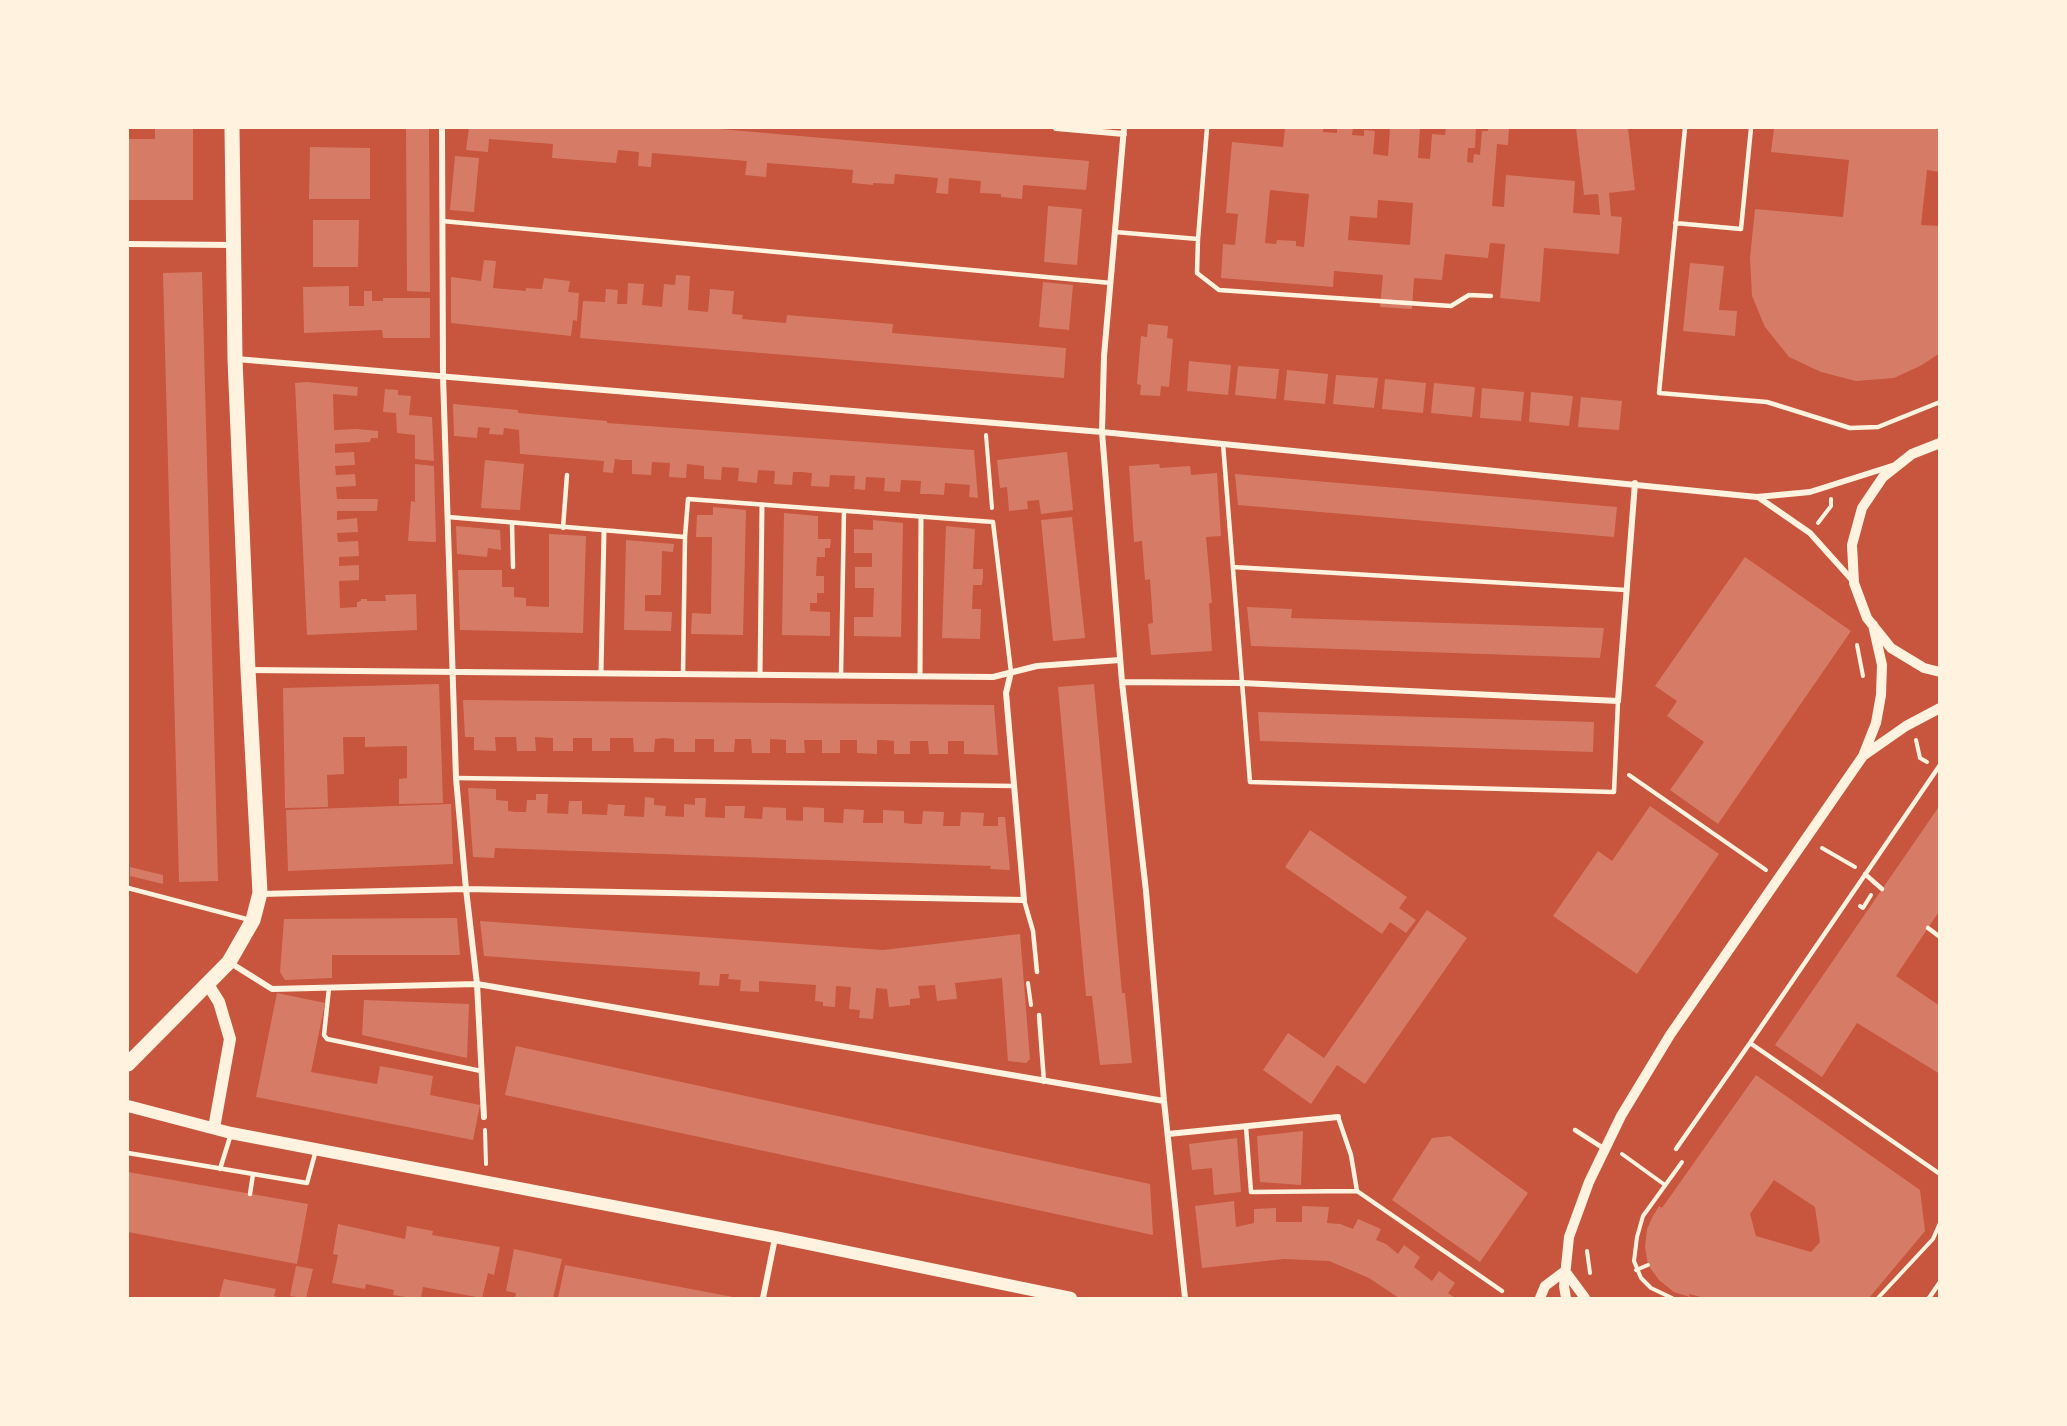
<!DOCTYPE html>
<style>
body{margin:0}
#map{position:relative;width:2067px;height:1426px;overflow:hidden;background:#c8553d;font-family:Rubik,sans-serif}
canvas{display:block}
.frame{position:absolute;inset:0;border:129px solid #fff3e0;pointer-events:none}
</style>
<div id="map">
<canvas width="2067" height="1426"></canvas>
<div class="frame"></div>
</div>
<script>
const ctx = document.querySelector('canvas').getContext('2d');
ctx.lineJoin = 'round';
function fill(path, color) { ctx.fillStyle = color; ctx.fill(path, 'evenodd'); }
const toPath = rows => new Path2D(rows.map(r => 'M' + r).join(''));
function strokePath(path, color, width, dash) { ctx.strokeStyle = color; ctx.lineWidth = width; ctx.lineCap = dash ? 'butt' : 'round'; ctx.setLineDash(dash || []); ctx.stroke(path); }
const building = toPath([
 [155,128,193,128,193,200,128,200,128,139,155,139],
 [406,128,429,128,430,292,407,291],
 [469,128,708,128,1089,161,1086,190,1023,185,1022,199,1001,197,1001,194,980,193,981,181,949,178,948,194,936,193,938,178,895,174,894,184,873,183,873,185,852,183,853,170,767,163,766,177,745,175,747,161,652,153,651,167,638,166,639,152,618,150,616,163,552,158,553,144,489,139,488,152,466,150],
 [1285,128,1323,128,1323,132,1337,133,1337,128,1353,128,1352,135,1364,136,1364,130,1375,131,1373,154,1388,156,1390,128,1420,128,1418,158,1430,159,1432,134,1445,135,1446,128,1476,128,1475,148,1468,148,1467,162,1473,163,1474,154,1480,155,1482,131,1488,131,1488,128,1509,128,1508,145,1497,144,1492,206,1504,207,1506,175,1575,181,1573,213,1600,215,1598,194,1584,195,1576,128,1628,128,1635,190,1609,193,1611,216,1622,217,1619,254,1544,248,1540,302,1500,298,1505,244,1490,243,1488,258,1445,254,1442,280,1414,278,1412,309,1380,307,1383,275,1334,271,1333,287,1221,278,1223,244,1235,245,1238,214,1226,213,1232,142,1283,147],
 [1270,190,1309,194,1304,247,1296,246,1296,241,1277,240,1276,244,1265,243],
 [1378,200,1413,203,1410,245,1348,240,1350,216,1377,218],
 [1774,128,1940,128,1940,172,1927,170,1921,225,1940,226,1940,353,1922,365,1894,378,1856,381,1821,372,1789,357,1765,327,1752,296,1750,258,1755,209,1843,217,1849,160,1771,152],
 [310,147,370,148,370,199,309,199],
 [455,156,479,158,474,212,450,210],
 [1048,206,1082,209,1077,265,1044,262],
 [313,220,359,220,358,267,313,267],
 [484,260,496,261,493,288,526,291,526,288,542,289,544,278,570,281,568,292,579,293,577,321,573,320,571,336,451,323,451,277,481,281],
 [1690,263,1724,266,1719,310,1737,311,1735,336,1683,331],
 [202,272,218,881,179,882,163,273],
 [676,275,690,276,688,310,708,312,710,289,734,291,732,314,743,315,742,319,786,323,787,315,893,324,892,333,1066,348,1064,378,580,338,583,301,605,302,606,289,618,290,617,304,627,304,628,283,644,284,642,305,662,307,664,284,675,285],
 [1043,282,1073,285,1069,330,1039,327],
 [349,286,349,306,364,306,364,291,372,291,372,301,383,301,383,298,430,298,430,338,383,338,382,330,304,333,303,287],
 [1148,324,1168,326,1167,338,1173,339,1169,387,1161,386,1160,396,1140,395,1141,385,1137,384,1141,336,1147,337],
 [1189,361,1231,365,1228,395,1187,391],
 [1238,366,1279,369,1276,399,1235,395],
 [1287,370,1328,374,1325,404,1284,400],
 [1336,375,1378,378,1374,408,1333,404],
 [1385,379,1426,383,1423,413,1382,409],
 [307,382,358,387,357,396,333,394,334,430,357,429,378,431,378,438,371,438,370,442,335,444,335,453,354,452,355,465,335,466,336,475,355,474,356,486,336,487,337,499,378,499,377,511,337,511,337,520,357,518,358,532,337,533,338,542,358,541,359,556,339,557,339,566,359,565,359,580,339,581,340,608,357,607,357,602,361,601,361,599,367,599,367,601,386,601,385,595,416,594,417,630,307,635,295,383],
 [1434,383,1475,387,1472,417,1431,413],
 [1482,388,1524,392,1521,421,1480,418],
 [385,389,398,390,398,395,411,396,409,415,432,417,434,461,415,459,415,435,397,433,396,413,383,412],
 [1531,392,1573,396,1569,426,1529,422],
 [1581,397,1622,401,1619,430,1578,427],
 [453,404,518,410,518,413,607,421,607,423,974,450,978,498,969,497,970,485,945,483,944,495,929,494,920,494,921,481,901,480,900,492,884,491,885,478,866,477,865,490,854,489,855,476,830,475,829,487,811,486,812,473,802,472,793,472,792,485,774,484,775,471,758,470,757,483,738,481,739,468,722,467,721,480,704,479,704,466,687,464,686,478,669,477,670,463,652,462,651,475,632,474,632,460,622,460,615,459,613,473,603,472,604,461,520,454,519,430,504,428,503,435,489,434,490,428,478,427,477,438,454,436],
 [1067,452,1073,510,1041,514,1039,500,1027,501,1028,509,1009,511,1007,487,1000,488,997,460],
 [485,460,524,464,520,510,481,508],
 [415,464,434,466,436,542,408,541,411,501,415,502],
 [1159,464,1160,468,1190,466,1191,475,1217,473,1221,536,1206,537,1212,603,1209,603,1212,651,1151,655,1148,624,1153,623,1150,579,1145,580,1142,541,1134,542,1129,466],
 [1235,474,1617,507,1614,537,1238,505],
 [713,507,746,510,743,635,691,634,692,613,711,614,712,537,696,537,697,515,713,515],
 [784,513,818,516,818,539,831,539,830,548,825,548,825,557,817,557,816,576,824,576,824,593,817,593,817,603,810,603,810,611,830,612,830,636,782,635],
 [1072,517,1085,638,1053,641,1041,520],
 [873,520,903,523,901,637,854,636,854,617,873,617,874,588,855,588,855,567,872,567,872,553,854,553,854,529,873,530],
 [456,526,500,530,501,550,488,548,487,557,457,554],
 [946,526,975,529,973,569,983,569,983,577,982,585,973,585,972,609,981,609,980,639,942,638],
 [549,534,586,536,583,633,460,630,458,570,502,570,502,587,514,587,514,597,526,598,526,606,549,607],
 [626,540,674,544,673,552,662,551,661,595,645,595,645,611,672,612,671,631,624,630],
 [1745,557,1851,631,1718,824,1670,790,1704,742,1667,716,1677,701,1655,686],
 [1247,607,1292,609,1291,618,1604,628,1600,658,1251,646],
 [439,684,443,803,399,804,399,779,407,778,407,746,365,747,365,737,343,737,344,774,327,775,328,807,285,808,283,688],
 [1094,684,1122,993,1125,993,1132,1063,1100,1065,1092,996,1086,996,1058,687],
 [463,700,994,705,998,755,964,754,964,741,948,741,948,754,929,754,928,741,910,741,910,754,894,754,894,741,883,740,877,740,877,754,857,753,857,740,840,740,840,753,822,753,822,740,804,740,805,753,786,753,786,740,770,739,770,753,752,753,751,739,735,739,734,752,714,752,714,739,695,739,695,752,674,752,674,739,664,738,655,739,654,752,634,752,633,738,610,738,610,751,592,751,592,738,573,738,573,751,553,751,553,738,535,737,536,751,517,751,516,737,495,737,496,751,474,750,474,737,465,737],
 [1258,712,1594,722,1593,752,1260,741],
 [468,788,496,789,496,800,508,801,508,811,516,812,526,812,527,800,536,800,536,794,548,794,547,813,568,814,569,801,582,801,582,814,607,815,608,804,615,805,625,805,624,816,644,817,645,797,654,798,654,805,666,806,665,816,684,817,684,804,695,805,695,798,706,798,705,817,725,818,725,806,745,806,744,818,762,819,763,807,786,808,786,820,803,821,803,807,824,808,824,822,843,823,844,809,864,810,863,823,883,823,883,810,904,811,904,823,913,824,922,824,923,811,944,812,943,826,960,826,961,812,984,813,983,826,998,826,998,817,1005,817,1010,870,990,869,991,866,495,848,494,858,473,857],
 [451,804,453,864,288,871,286,810],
 [1940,805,1940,910,1896,976,1940,1006,1940,1074,1857,1023,1822,1077,1775,1045],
 [1650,806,1719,854,1637,974,1553,916,1598,851,1612,861],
 [1310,830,1407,897,1399,908,1416,920,1406,933,1390,922,1382,934,1285,867],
 [130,867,163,875,163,884,130,876],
 [1427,910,1467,938,1365,1084,1337,1065,1311,1104,1263,1070,1288,1033,1324,1058],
 [457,918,460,955,332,955,332,978,285,980,280,972,284,919],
 [480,921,883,950,1020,934,1030,1059,1026,1063,1008,1061,1002,978,955,983,957,999,945,1000,937,1001,935,985,918,986,920,998,910,999,910,1005,889,1007,887,989,876,988,873,1019,859,1018,860,1010,849,1009,851,987,836,986,835,1007,823,1006,823,1002,815,1001,816,985,759,981,759,992,740,991,741,980,728,979,729,974,720,974,719,986,699,985,700,972,484,956],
 [277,993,325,1003,311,1072,377,1084,380,1066,433,1076,430,1095,480,1105,473,1140,256,1097],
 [364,1000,469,1004,467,1058,362,1035],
 [516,1046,1150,1184,1153,1235,505,1095],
 [1756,1075,1920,1190,1925,1231,1869,1298,1705,1298,1689,1294,1690,1297,1674,1292,1659,1280,1648,1265,1645,1247,1647,1229,1653,1216,1659,1206,1662,1208],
 [1774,1180,1815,1207,1820,1242,1811,1252,1756,1236,1750,1214],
 [1303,1131,1301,1185,1260,1182,1257,1136],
 [1450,1136,1528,1193,1480,1262,1392,1200,1432,1138],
 [1237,1138,1241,1192,1214,1195,1212,1168,1192,1170,1189,1144],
 [128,1172,308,1204,297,1264,128,1232],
 [1234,1201,1236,1227,1254,1223,1254,1209,1276,1208,1276,1222,1302,1222,1302,1206,1329,1207,1327,1223,1340,1224,1353,1229,1358,1219,1381,1229,1376,1240,1386,1244,1398,1254,1404,1245,1420,1257,1414,1267,1432,1281,1439,1271,1455,1283,1448,1293,1455,1298,1399,1298,1369,1278,1329,1261,1284,1259,1202,1268,1195,1206],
 [338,1224,405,1239,407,1226,433,1231,432,1235,500,1247,494,1275,488,1273,482,1298,423,1287,421,1298,412,1298,393,1295,394,1290,366,1284,365,1289,332,1283,338,1255,333,1254],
 [514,1249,562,1259,553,1298,515,1298,516,1293,506,1291],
 [565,1265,733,1297,733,1298,558,1298],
 [296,1266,313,1269,306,1298,290,1296],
 [224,1279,276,1289,274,1296,280,1298,219,1298]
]);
const path = toPath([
 [986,435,992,508],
 [1818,523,1831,506,1831,499],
 [1857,645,1863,676],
 [1916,740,1920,758,1927,762],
 [1629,775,1766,870],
 [1822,848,1855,867],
 [1860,906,1863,908,1871,895],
 [1028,983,1031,1005],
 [485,1130,486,1164],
 [1622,1154,1665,1185],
 [1587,1251,1590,1273],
 [1636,1270,1648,1265],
 [1672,1298,1651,1288,1641,1278,1634,1261,1637,1237,1643,1216,1682,1162],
 [1878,1298,1933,1239,1940,1223]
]);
const service = toPath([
 [1685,128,1659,393,1767,402,1850,428,1878,427,1940,402],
 [442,221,1111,283],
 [1675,223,1741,229,1751,128],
 [1115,232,1198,239,1207,128],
 [1198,239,1197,273,1219,290,1451,306,1469,295,1491,296],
 [1223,444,1250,782,1614,792,1618,701],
 [448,517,685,537,688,499,993,522,1011,672],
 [512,523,513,567],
 [563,528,567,475],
 [1233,567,1626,590],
 [683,674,685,537],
 [841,675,844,511],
 [1940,765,1750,1043,1940,1174],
 [456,778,1014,786],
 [1865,874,1882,889],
 [128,888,250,920],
 [1024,900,1033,931,1037,972],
 [1928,928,1940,937],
 [329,988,324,1035,327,1039,481,1071],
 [1039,1015,1044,1082],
 [1338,1117,1351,1155,1357,1191,1502,1291],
 [1246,1127,1251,1192,1357,1191],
 [1575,1130,1603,1148],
 [1676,1149,1750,1043],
 [128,1153,307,1183,316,1150],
 [220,1169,231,1134],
 [250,1194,253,1174],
 [1929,1298,1940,1282]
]);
const pedestrian = toPath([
 [601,673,604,531],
 [760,675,762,505],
 [920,676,921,517]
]);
const minor = toPath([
 [442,128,443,376,456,778,466,889,477,984,484,1117],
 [1056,128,1124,134],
 [1124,128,1104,356,1102,432,1122,682,1146,891,1164,1101,1185,1298],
 [128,244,233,245],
 [236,359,1102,432,1757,497,1810,492,1892,466],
 [1758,497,1810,533,1853,581],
 [249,670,993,677,1037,666,1120,660],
 [1122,682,1242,683,1618,701,1635,483],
 [261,894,466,889,1024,900,1006,693,1011,672],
 [229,962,272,989,477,984,1164,1101],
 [1168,1134,1338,1117],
 [763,1298,775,1238]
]);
const tertiary = toPath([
 [1940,443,1912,454,1883,477,1862,508,1852,545,1854,583,1867,618,1891,648,1924,668,1940,672],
 [1863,756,1906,726,1940,708],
 [1565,1271,1585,1298],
 [1540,1298,1545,1286,1565,1271],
 [1566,1298,1564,1286,1569,1237,1589,1182,1621,1116,1670,1035,1863,756,1876,723,1881,695,1882,665,1873,625]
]);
const secondary = toPath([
 [207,983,219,1002,230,1039,214,1128],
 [128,1106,231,1133,775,1237,1071,1298]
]);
const primary = toPath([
 [128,1064,229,962,253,920,260,893,248,670,235,359,232,128]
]);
fill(building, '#d67c66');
strokePath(path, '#fff3e0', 4);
strokePath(service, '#fff3e0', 4.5);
strokePath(pedestrian, '#fff3e0', 5);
strokePath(minor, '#fff3e0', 6);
strokePath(tertiary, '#fff3e0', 10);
strokePath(secondary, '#fff3e0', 12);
strokePath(primary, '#fff3e0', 15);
</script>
